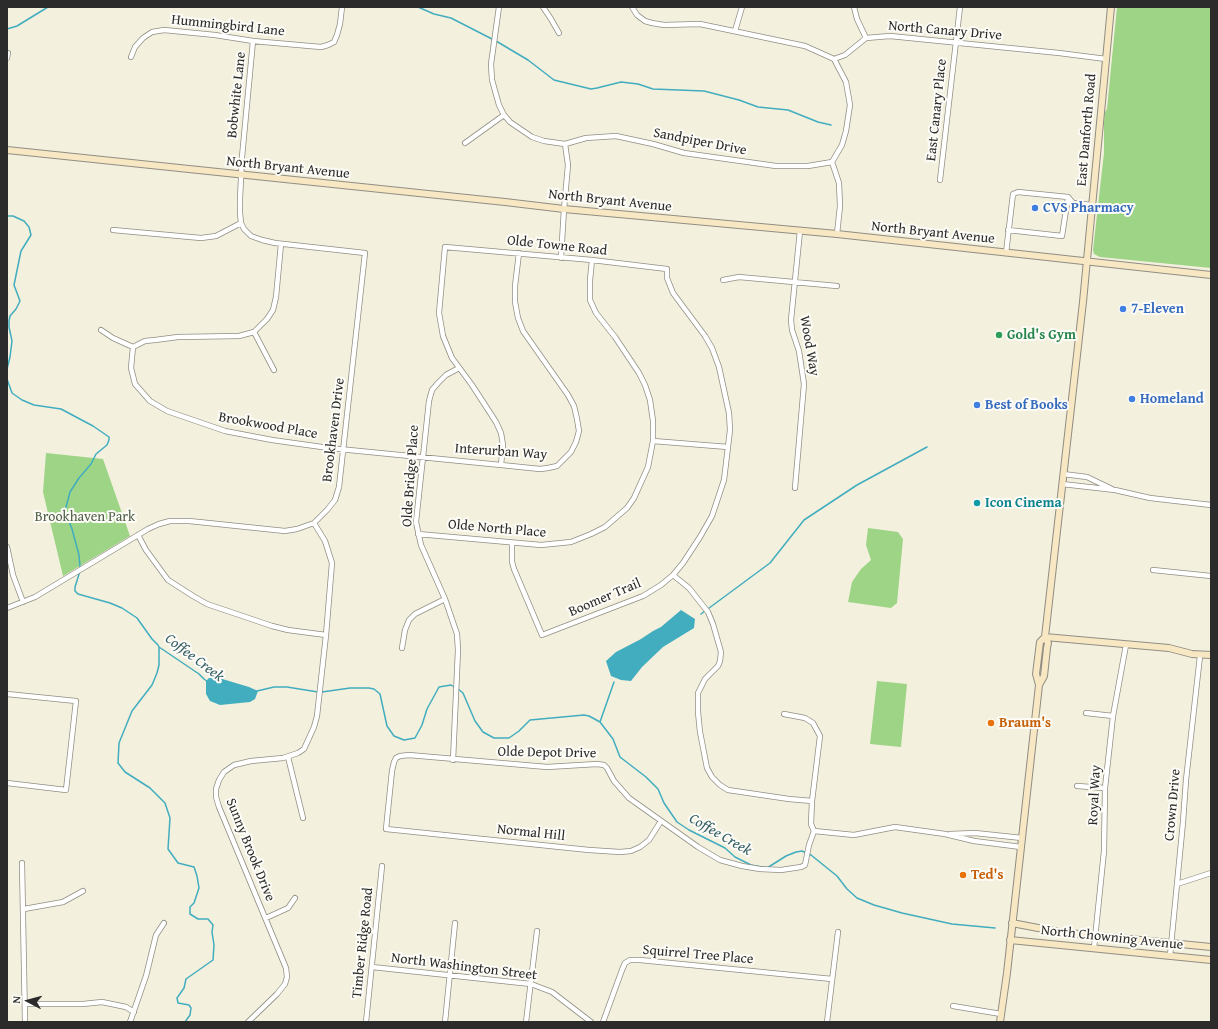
<!DOCTYPE html>
<style>
body{margin:0}
#map{position:relative;width:1218px;height:1029px;overflow:hidden;background:#f4f0de;font-family:"Gentium Book Plus",serif}
canvas{display:block}
.frame{position:absolute;inset:0;border:8px solid #2b2b2b;pointer-events:none}
.north{position:absolute;left:8px;top:981px;width:40px;height:40px;-webkit-text-stroke:3px #fdfcf7;paint-order:stroke;rotate:276deg;font-size:11px;font-weight:700;line-height:16px;text-align:center;color:#2b2b2b}
.north::after{content:'';display:block;margin:auto;width:14px;height:18px;background:#2b2b2b;clip-path:polygon(50% 0,100% 100%,50% 72%,0 100%)}
</style>
<div id="map">
<canvas width="1218" height="1029"></canvas>
<div class="frame"></div>
<div class="north">N</div>
</div>
<script>
const ctx = document.querySelector('canvas').getContext('2d');
ctx.lineJoin = 'round';
function fill(path, color) { ctx.fillStyle = color; ctx.fill(path, 'evenodd'); }
const toPath = rows => new Path2D(rows.map(r => 'M' + r).join(''));
function strokePath(path, color, width, dash) { ctx.strokeStyle = color; ctx.lineWidth = width; ctx.lineCap = dash ? 'butt' : 'round'; ctx.setLineDash(dash || []); ctx.stroke(path); }
function write(font, color, halo, rows, align = 'center') {
  ctx.font = font + ' "Gentium Book Plus",serif'; ctx.lineWidth = 4; ctx.setLineDash([]); ctx.textBaseline = 'middle'; ctx.strokeStyle = halo; ctx.fillStyle = color; for (const [text, x, y, turn = 0] of rows) {
    ctx.save(); ctx.translate(x, y); ctx.rotate((+turn || 0) * Math.PI / 180); ctx.textAlign = isNaN(turn) ? turn : align; if (halo) ctx.strokeText(text, 0, 0); ctx.fillText(text, 0, 0); ctx.restore();
  }
}
const green = toPath([
 [1117,7,1211,7,1211,268,1100,257,1094,254,1093,250,1104,153,1104,123,1105,112,1107,109],
 [46,453,103,459,130,536,63,576,43,492],
 [868,528,898,532,903,539,897,603,891,608,848,602,852,582,861,569,871,560,866,545],
 [877,681,907,684,901,747,870,744]
]);
const water = toPath([
 [681,610,695,619,694,628,663,647,642,667,631,681,621,680,611,676,606,661,616,652,641,639,653,631,661,627],
 [209,678,219,678,249,687,258,691,255,699,250,702,220,705,210,701,206,694,206,681]
]);
const stream = toPath([
 [418,7,434,14,451,18,492,39],
 [7,29,17,26,48,7],
 [496,41,528,60,554,80,591,89,597,88,621,82,638,84,653,89,704,91,739,100,758,107,788,110,818,122,831,125],
 [7,216,13,216,24,221,29,227,31,235,21,251,14,285,20,301,16,309,10,316,9,321,9,327,12,341,10,357,7,369],
 [7,379,12,393,22,400,34,405,61,409,93,426,109,437,109,440,107,445,96,454,91,464,79,478,70,492,65,511,72,529,79,555,80,567],
 [80,571,75,587,75,591,78,594,110,603,122,608,137,618,152,639,158,645,159,647,199,674,204,679,208,682],
 [701,614,770,563,804,520,857,485,927,447],
 [159,647,159,665,157,673,152,685,132,711,119,743,118,763,125,772,150,788,165,803,170,818,168,849,178,863,194,867,197,876,199,888,194,903,190,907,190,914,198,919,208,919,213,925,212,932,214,945,213,960,186,979,184,988,177,998,178,1003,189,1005,191,1008,190,1015,185,1022],
 [458,689,463,693,475,721,483,732,494,738,509,738,519,731,530,720,584,715,589,716,600,722,613,739,620,757,646,777,658,789,664,803,677,822,689,830,725,848,735,857,751,865,767,868,786,856,796,852,802,851,811,855,837,876,847,889,857,898,874,905,902,913,952,924,995,928],
 [257,691,274,687,287,687,318,692],
 [322,692,350,688,369,688,374,689,380,694,387,726,394,736,404,740,415,738,422,725,427,709,439,687,451,685,454,687],
 [600,722,614,682]
]);
const street = toPath([
 [499,7,491,64,492,80,499,105,504,115,510,122,532,137,544,141,565,144],
 [543,7,551,19,559,33],
 [632,7,637,15,645,21,652,23,664,25,700,24,805,46,834,59,845,55,866,38,890,36,1059,53,1106,59],
 [854,7,857,19,866,38],
 [735,31,742,7],
 [131,57,135,47,143,38,152,32,164,30,215,35,253,41,321,47,328,45,334,42,337,35,340,24,342,7],
 [7,58,8,53],
 [834,59,846,82,850,105,846,131,842,145,832,162,839,183,840,206,837,234],
 [465,143,504,115],
 [565,144,586,138,616,136,653,144,684,153,776,166,808,166,832,162],
 [940,180,960,7],
 [113,230,201,238,216,236,241,223],
 [1008,230,1062,236,1068,197],
 [1006,253,1013,194,1018,192,1068,197,1073,203,1092,205],
 [561,258,564,209,568,165,565,144],
 [723,280,739,277,837,286],
 [101,330,113,338,133,347],
 [254,332,274,370],
 [133,347,131,368,135,384,150,401,167,411,225,431,272,440,329,448,501,465,540,469,548,468,557,466,571,452,576,442,579,431,577,419,574,406,568,395,523,331,518,318,515,302,515,286,519,253],
 [133,347,145,341,155,340,178,337,239,336,254,332,267,319,273,310,276,297,281,244],
 [653,441,728,447],
 [501,465,503,445,501,433,496,422,472,385,452,358,443,336,439,313,445,247,592,260,667,269,667,278,673,293,705,336,712,348,719,367,729,413,730,430,724,480,712,516,700,537,683,563,673,575,661,585,643,596,542,635,514,569,512,562,512,543],
 [1063,474,1087,477,1112,489],
 [1062,484,1115,490,1150,498,1211,505],
 [795,488,804,384,799,351,792,330,791,320,800,231],
 [418,534,541,545,571,542,591,534,605,527,627,508,634,498,648,467,653,441,653,421,650,400,645,385,639,373,615,337,596,313,590,300,590,280,592,260],
 [138,535,146,550,168,580,193,596,207,604,272,626,288,630,326,635],
 [7,547,13,575,23,602],
 [1153,570,1211,576],
 [673,575,689,588,708,612,713,624,721,652,720,661,718,666,705,679,698,693,698,712,700,732,707,768,712,777,720,785,728,790,789,799,812,801],
 [7,608,35,597,148,529,159,524,170,521,189,521,285,531,297,529,314,523,327,510,335,500,339,487,365,253,275,243,262,240,251,236,244,229,241,223,240,213,240,199,242,157,253,41],
 [402,648,405,630,409,620,415,614,445,599],
 [7,694,76,701,66,790,7,783],
 [1086,713,1113,716],
 [784,714,805,718,813,723,820,736,812,801,811,824,814,831],
 [288,757,303,818],
 [453,760,458,650,457,634,445,599,421,545,416,522,429,401,432,390,438,383,446,375,459,368],
 [1077,786,1105,788],
 [661,821,649,840,640,847,631,851,620,852,589,850,386,829,392,771,394,762,396,758,400,756,409,755,547,767,597,764,604,765,607,768,614,781,629,798,698,847,720,860,742,866,760,869,781,870,801,867,805,865,809,845,814,831],
 [814,831,854,835,895,827,945,834,974,841,1021,847],
 [950,834,975,833,1022,838],
 [22,863,25,1022],
 [1177,884,1211,873],
 [24,909,63,902,83,891],
 [266,918,288,908,295,898],
 [1094,948,1104,851,1105,788,1113,716,1126,645],
 [1170,956,1183,822,1186,780,1200,656],
 [372,967,531,984,552,992,591,1022],
 [25,1004,83,1004,102,1002,126,1007,134,1012],
 [953,1006,1001,1014],
 [130,1022,146,976,156,935,164,923],
 [248,1022,277,994,285,984,287,977,286,968,219,807,216,797,216,789,219,780,224,772,234,765,251,761,283,758,298,753,304,749,314,727,317,716,326,635,332,563,325,541,314,523],
 [366,1022,382,866],
 [445,1022,455,923],
 [526,1022,537,931],
 [603,1022,622,970,625,963,630,960,640,960,832,979],
 [827,1022,838,932]
]);
const secondary = toPath([
 [7,150,505,202,564,209,837,234,1211,275],
 [1045,637,1169,648,1192,654,1211,655],
 [1039,685,1036,674,1040,642,1045,637],
 [1012,923,1059,932,1211,947],
 [1010,940,1211,960],
 [1000,1022,1007,973,1039,685,1044,676,1047,648,1048,643,1045,637,1083,302,1111,7]
]);
const markers = [
 [1035,208,4,"#3f7fe0"],
 [1123,309,4,"#3f7fe0"],
 [999,335,4,"#2e9e5b"],
 [1132,399,4,"#3f7fe0"],
 [977,405,4,"#3f7fe0"],
 [977,503,4,"#0f9aa8"],
 [991,723,4,"#e8710a"],
 [963,875,4,"#e8710a"]
];
const streetNames = [
 ["Hummingbird Lane",228,26,6],
 ["North Canary Drive",945,31,5],
 ["Bobwhite Lane",237,95,-84],
 ["East Canary Place",937,110,-84],
 ["East Danforth Road",1087,130,-85],
 ["Sandpiper Drive",700,142,11],
 ["North Bryant Avenue",288,168,6],
 ["North Bryant Avenue",610,201,6],
 ["North Bryant Avenue",933,233,6],
 ["Olde Towne Road",557,246,6],
 ["Wood Way",809,346,80],
 ["Brookwood Place",268,426,10],
 ["Brookhaven Drive",334,430,-83],
 ["Interurban Way",501,452,4],
 ["Olde Bridge Place",411,476,-86],
 ["Olde North Place",497,529,5],
 ["Boomer Trail",605,598,-23],
 ["Olde Depot Drive",547,753,1],
 ["Royal Way",1095,795,-87],
 ["Crown Drive",1173,805,-85],
 ["Normal Hill",531,833,6],
 ["Sunny Brook Drive",250,850,68],
 ["North Chowning Avenue",1112,938,6],
 ["Timber Ridge Road",363,943,-84],
 ["Squirrel Tree Place",698,955,5],
 ["North Washington Street",464,967,7]
];
const shopNames = [
 ["CVS Pharmacy",1043,208],
 ["7-Eleven",1131,309],
 ["Homeland",1140,399],
 ["Best of Books",985,405]
];
const leisureNames = [
 ["Gold's Gym",1007,335]
];
const cultureNames = [
 ["Icon Cinema",985,503]
];
const parkNames = [
 ["Brookhaven Park",85,517]
];
const foodNames = [
 ["Braum's",999,723],
 ["Ted's",971,875]
];
const waterNames = [
 ["Coffee Creek",194,658,37],
 ["Coffee Creek",720,835,30]
];
fill(green, '#9dd486');
fill(water, '#41adbf');
strokePath(stream, '#41adbf', 1.5);
strokePath(street, '#908e84', 6);
strokePath(secondary, '#908e84', 8);
strokePath(street, '#fff', 4.5);
strokePath(secondary, '#f8e7c3', 6);
for (const [x, y, r, color] of markers) { const dot = new Path2D(); dot.arc(x, y, r, 0, 2 * Math.PI); ctx.fillStyle = color; ctx.fill(dot); strokePath(dot, '#fdfcf7', 1.5); }
write('14px', '#2b2b2b', '#fdfcf7', streetNames);
write('bold 14px', '#366cbe', '#fdfcf7', shopNames, 'left');
write('bold 14px', '#27864d', '#fdfcf7', leisureNames, 'left');
write('bold 14px', '#0d838f', '#fdfcf7', cultureNames, 'left');
write('14px', '#4d5e46', '#fdfcf7', parkNames);
write('bold 14px', '#c56008', '#fdfcf7', foodNames, 'left');
write('italic 15px', '#345f66', '#fdfcf7', waterNames);
</script>
